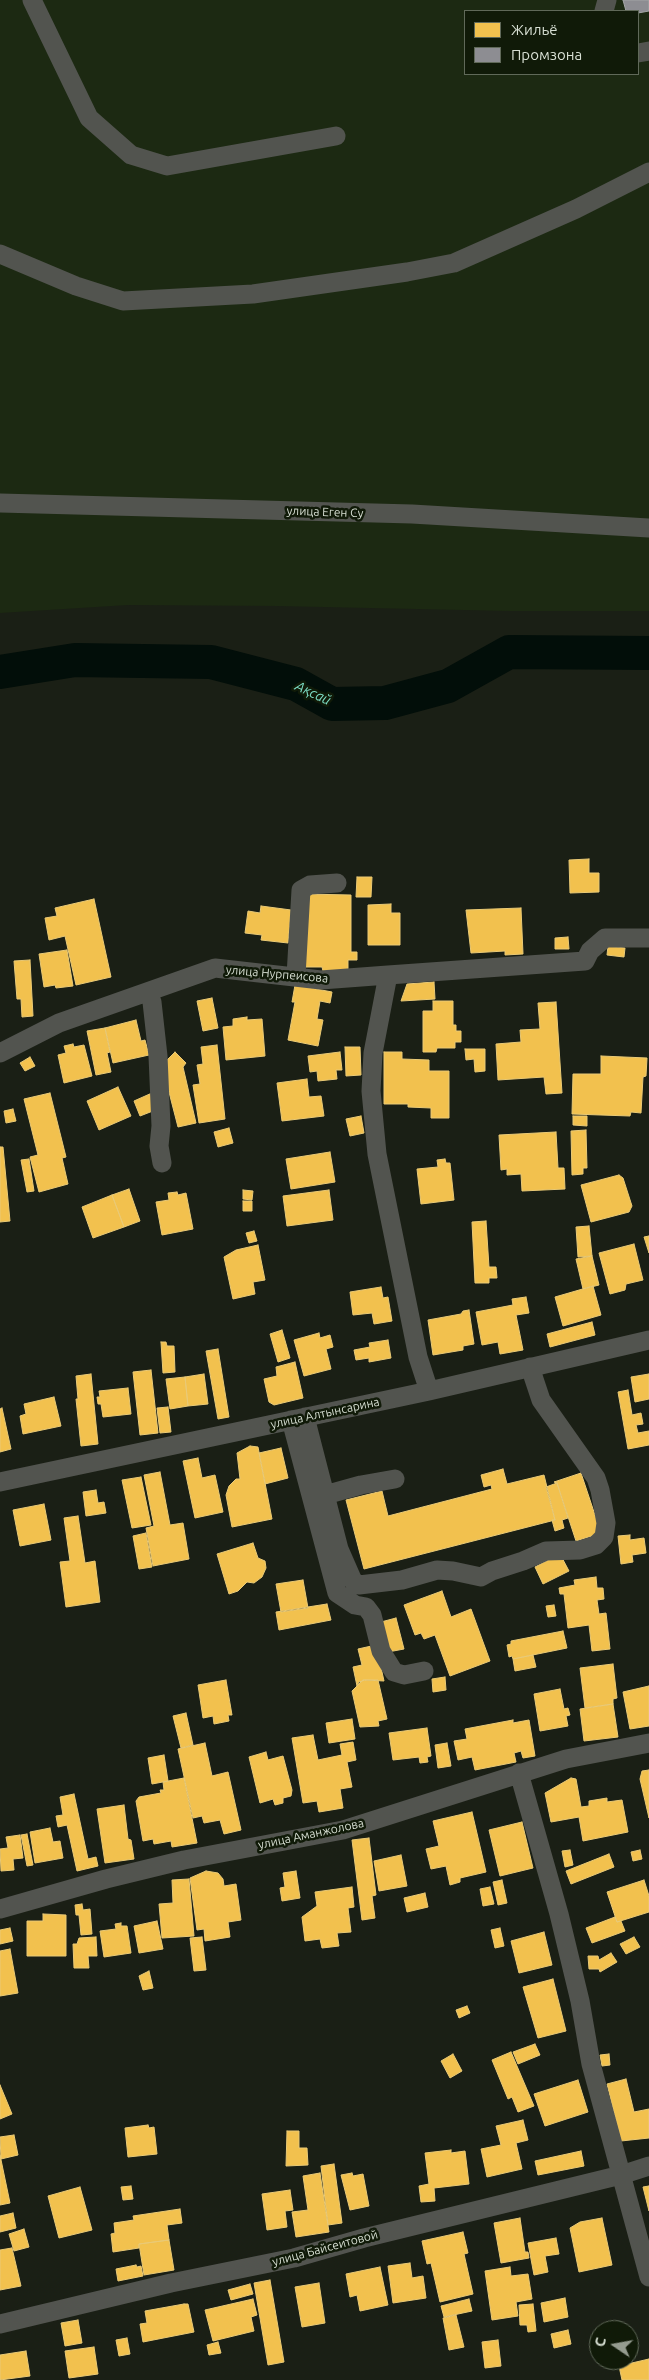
<!DOCTYPE html>
<meta charset="utf-8">
<style>
body{margin:0}
#map{position:relative;width:649px;height:2380px;overflow:hidden;background:#1a1f15;font-family:Ubuntu,sans-serif}
canvas{display:block}
.legend{position:absolute;left:464px;top:10px;width:175px;height:65px;box-sizing:border-box;background:#101a08;border:1px solid #606959;margin:0;padding:6px 9px;list-style:none;font-size:15px;color:#d7dfd3}
.legend li{display:flex;align-items:center;gap:10px;height:25px}
.legend b{width:25px;border:1px solid #606959}
.north{position:absolute;left:589px;top:2320px;width:50px;height:50px;box-sizing:border-box;background:#101a08;border:1px solid #606959;border-radius:50%;rotate:282deg;font-size:14px;font-weight:700;line-height:20px;text-align:center;color:#d7dfd3}
.north::after{content:'';display:block;margin:auto;width:18px;height:22px;background:#959c90;clip-path:polygon(50% 0,100% 100%,50% 72%,0 100%)}
</style>
<div id="map">
<canvas width="649" height="2380"></canvas>
<ul class="legend">
<li><b style="height:14px;background:#f2c14e"></b>Жильё</li>
<li><b style="height:14px;background:#8d8d92"></b>Промзона</li>
</ul>
<div class="north">С</div>
</div>
<script>
const ctx = document.querySelector('canvas').getContext('2d');
ctx.lineJoin = 'round';
function fill(path, color) { ctx.fillStyle = color; ctx.fill(path, 'evenodd'); }
const toPath = rows => new Path2D(rows.map(r => 'M' + r).join(''));
function strokePath(path, color, width, dash) { ctx.strokeStyle = color; ctx.lineWidth = width; ctx.lineCap = dash ? 'butt' : 'round'; ctx.setLineDash(dash || []); ctx.stroke(path); }
function write(font, color, halo, rows, align = 'center') {
  ctx.font = font + ' Ubuntu,sans-serif'; ctx.lineWidth = 5; ctx.setLineDash([]); ctx.textBaseline = 'middle'; ctx.strokeStyle = halo; ctx.fillStyle = color; for (const [text, x, y, turn = 0] of rows) {
    ctx.save(); ctx.translate(x, y); ctx.rotate((+turn || 0) * Math.PI / 180); ctx.textAlign = isNaN(turn) ? turn : align; if (halo) ctx.strokeText(text, 0, 0); ctx.fillText(text, 0, 0); ctx.restore();
  }
}
const built = toPath([
 [0,0,649,0,649,611,510,611,276,606,128,605,0,613],
 [465,11,638,11,638,74,465,74]
]);
const homes = toPath([
 [589,859,589,873,599,873,599,892,570,893,569,860,589,859],
 [357,877,372,877,371,897,356,897,357,877],
 [303,894,351,895,351,952,357,952,357,960,348,960,348,971,323,971,322,967,303,967,303,894],
 [94,899,111,977,76,985,65,936,49,940,45,918,57,916,55,908,94,899],
 [391,904,391,913,400,913,400,945,368,945,368,905,391,904],
 [261,906,291,910,288,943,261,940,262,935,245,933,248,911,260,913,261,906],
 [521,908,523,954,505,955,505,951,471,953,466,910,521,908],
 [568,937,569,949,555,949,555,938,568,937],
 [608,946,625,948,624,957,607,955,608,946],
 [67,950,73,986,56,988,55,985,44,987,39,954,67,950],
 [30,960,33,1016,22,1017,21,999,17,999,14,961,30,960],
 [434,982,435,999,401,1001,407,984,434,982],
 [295,985,332,992,330,1003,320,1001,317,1019,323,1020,318,1046,288,1040,295,1002,292,1002,295,985],
 [212,998,218,1028,203,1031,197,1001,212,998],
 [433,1001,453,1001,453,1025,456,1025,456,1031,461,1031,461,1042,455,1042,455,1048,437,1048,436,1052,423,1052,423,1011,433,1011,433,1001],
 [556,1002,562,1093,546,1094,544,1077,498,1080,496,1044,521,1042,520,1030,540,1029,538,1003,556,1002],
 [247,1017,247,1020,262,1019,265,1056,226,1060,223,1027,233,1026,233,1019,247,1017],
 [136,1020,141,1041,145,1040,149,1055,113,1063,105,1028,136,1020],
 [105,1028,110,1052,107,1053,111,1072,96,1075,87,1031,105,1028],
 [73,1044,74,1047,84,1045,92,1076,64,1083,58,1055,66,1053,64,1046,73,1044],
 [217,1045,225,1119,199,1123,193,1085,200,1084,197,1065,203,1064,201,1047,217,1045],
 [345,1047,360,1047,361,1075,346,1076,345,1047],
 [465,1049,485,1049,485,1071,475,1072,474,1059,466,1060,465,1049],
 [175,1052,186,1063,183,1067,196,1123,178,1127,162,1065,175,1052],
 [340,1052,342,1070,336,1070,337,1079,318,1081,317,1071,310,1072,308,1056,340,1052],
 [384,1052,402,1052,402,1059,429,1060,429,1071,449,1071,449,1118,431,1118,431,1108,408,1107,408,1104,384,1104,384,1052],
 [601,1056,647,1058,646,1076,643,1077,641,1113,631,1112,630,1116,572,1114,573,1074,601,1074,601,1056],
 [30,1057,35,1066,25,1071,20,1063,30,1057],
 [307,1079,309,1097,321,1096,324,1116,282,1121,277,1083,307,1079],
 [118,1087,131,1116,99,1130,87,1101,118,1087],
 [50,1093,66,1157,62,1158,68,1184,39,1192,30,1157,38,1155,24,1099,50,1093],
 [152,1093,158,1109,140,1116,134,1101,152,1093],
 [13,1109,16,1121,6,1123,4,1111,13,1109],
 [361,1116,364,1133,350,1136,346,1119,361,1116],
 [573,1116,587,1116,587,1126,573,1125,573,1116],
 [229,1128,233,1143,218,1147,214,1132,229,1128],
 [586,1130,587,1168,583,1168,583,1174,572,1175,571,1131,586,1130],
 [556,1132,558,1168,564,1168,565,1189,522,1191,521,1174,507,1175,507,1169,501,1170,499,1135,556,1132],
 [0,1147,3,1147,10,1221,0,1222,0,1147],
 [330,1152,335,1182,291,1189,286,1159,330,1152],
 [29,1159,34,1191,27,1192,21,1160,29,1159],
 [445,1159,446,1163,450,1163,454,1200,421,1204,417,1169,438,1167,437,1160,445,1159],
 [619,1175,623,1178,632,1206,629,1212,591,1222,581,1185,619,1175],
 [129,1189,140,1221,124,1227,112,1195,129,1189],
 [243,1190,253,1191,252,1200,243,1199,243,1190],
 [329,1190,333,1220,287,1226,283,1196,329,1190],
 [177,1192,178,1195,186,1193,193,1229,162,1235,156,1202,169,1200,168,1193,177,1192],
 [112,1195,124,1227,93,1238,82,1207,112,1195],
 [243,1201,252,1201,252,1211,243,1211,243,1201],
 [486,1221,489,1267,496,1267,497,1278,489,1278,489,1283,475,1283,472,1222,486,1221],
 [589,1226,592,1256,578,1257,576,1227,589,1226],
 [254,1231,257,1241,249,1243,246,1233,254,1231],
 [649,1236,649,1253,644,1237,649,1236],
 [634,1244,643,1280,626,1284,625,1290,610,1294,599,1253,634,1244],
 [258,1245,265,1280,253,1282,255,1294,233,1299,224,1257,236,1250,258,1245],
 [592,1256,599,1285,583,1289,576,1259,592,1256],
 [593,1286,601,1315,563,1326,555,1297,593,1286],
 [381,1287,383,1298,388,1297,392,1321,374,1324,372,1313,353,1315,350,1292,381,1287],
 [526,1297,529,1313,516,1315,523,1350,500,1354,498,1342,482,1345,476,1312,513,1305,512,1299,526,1297],
 [469,1310,474,1344,463,1346,463,1350,433,1355,428,1320,461,1314,463,1311,469,1310],
 [592,1322,595,1335,550,1347,547,1334,592,1322],
 [282,1330,290,1358,278,1362,270,1334,282,1330],
 [319,1333,320,1338,330,1335,333,1347,326,1349,331,1369,304,1376,294,1340,319,1333],
 [388,1340,391,1358,369,1362,369,1358,356,1360,354,1350,370,1347,369,1343,388,1340],
 [161,1342,166,1342,167,1346,174,1346,175,1372,163,1373,161,1342],
 [218,1349,229,1417,218,1419,206,1351,218,1349],
 [295,1362,303,1398,274,1405,269,1402,264,1379,277,1376,276,1367,295,1362],
 [151,1370,158,1433,140,1435,133,1372,151,1370],
 [91,1374,98,1444,81,1446,76,1399,78,1399,76,1376,91,1374],
 [204,1374,208,1404,188,1406,185,1377,204,1374],
 [649,1374,649,1399,635,1402,631,1377,649,1374],
 [185,1377,188,1406,170,1409,166,1379,185,1377],
 [128,1388,131,1414,103,1417,101,1404,98,1404,97,1397,100,1397,99,1391,128,1388],
 [628,1390,632,1415,641,1413,643,1424,636,1425,638,1433,649,1431,649,1445,628,1449,618,1392,628,1390],
 [54,1397,61,1426,23,1434,20,1416,26,1414,24,1404,54,1397],
 [168,1407,171,1432,160,1433,157,1408,168,1407],
 [2,1408,11,1449,0,1452,0,1409,2,1408],
 [250,1446,258,1447,272,1519,232,1527,226,1495,229,1486,236,1479,240,1479,237,1453,250,1446],
 [281,1448,288,1478,265,1484,259,1453,281,1448],
 [198,1458,202,1478,215,1475,223,1512,195,1518,183,1461,198,1458],
 [503,1469,507,1484,544,1475,555,1520,364,1569,346,1500,382,1491,388,1516,492,1489,491,1485,484,1487,481,1475,503,1469],
 [160,1472,170,1525,183,1523,189,1559,153,1566,146,1528,154,1526,144,1475,160,1472],
 [581,1473,601,1533,576,1541,557,1483,554,1482,581,1473],
 [141,1477,151,1525,132,1528,122,1480,141,1477],
 [557,1483,568,1518,562,1520,564,1528,555,1531,552,1520,555,1520,546,1487,557,1483],
 [96,1490,98,1503,104,1502,106,1513,86,1516,83,1492,96,1490],
 [44,1504,51,1540,20,1546,13,1510,44,1504],
 [78,1516,85,1563,95,1561,100,1602,66,1607,60,1562,70,1561,64,1518,78,1516],
 [146,1533,152,1567,139,1569,133,1536,146,1533],
 [630,1535,630,1540,644,1538,646,1553,632,1555,633,1562,621,1564,618,1536,630,1535],
 [253,1543,258,1558,265,1561,266,1568,262,1577,254,1583,247,1582,238,1591,229,1594,217,1554,253,1543],
 [560,1554,569,1571,543,1584,535,1567,560,1554],
 [596,1577,597,1588,603,1588,604,1599,597,1600,599,1614,606,1613,610,1649,592,1651,589,1625,568,1628,564,1594,560,1594,559,1588,575,1585,574,1580,596,1577],
 [303,1580,308,1608,281,1612,276,1584,303,1580],
 [442,1591,451,1617,471,1609,490,1661,450,1676,435,1635,424,1639,421,1633,415,1635,404,1605,442,1591],
 [327,1604,331,1620,279,1630,276,1612,327,1604],
 [554,1605,556,1616,548,1617,546,1606,554,1605],
 [396,1618,404,1649,388,1652,381,1622,396,1618],
 [563,1631,567,1648,513,1659,512,1656,509,1657,507,1645,511,1644,511,1641,563,1631],
 [376,1645,384,1681,365,1680,359,1682,357,1686,353,1667,362,1665,358,1649,376,1645],
 [533,1655,536,1667,515,1671,513,1659,533,1655],
 [613,1664,617,1698,613,1699,613,1704,585,1708,580,1668,613,1664],
 [445,1677,446,1690,433,1692,432,1679,445,1677],
 [226,1680,232,1715,228,1715,229,1721,214,1724,213,1716,203,1718,198,1685,226,1680],
 [363,1680,378,1680,387,1719,378,1721,379,1726,360,1727,352,1691,363,1680],
 [649,1686,649,1726,630,1729,623,1692,649,1686],
 [560,1689,564,1709,568,1708,570,1715,566,1716,568,1726,540,1731,534,1694,560,1689],
 [613,1704,618,1737,584,1741,580,1709,613,1704],
 [186,1713,193,1745,181,1748,173,1716,186,1713],
 [352,1719,355,1739,329,1743,326,1723,352,1719],
 [513,1720,513,1723,529,1720,535,1756,523,1758,521,1751,514,1753,516,1762,475,1770,472,1757,458,1760,454,1741,467,1739,465,1729,513,1720],
 [427,1728,431,1756,427,1757,428,1762,420,1763,419,1757,393,1760,389,1733,427,1728],
 [313,1735,318,1760,342,1755,340,1744,353,1742,356,1760,347,1762,352,1787,340,1789,343,1808,319,1812,317,1801,303,1803,292,1738,313,1735],
 [205,1743,212,1776,228,1772,241,1830,224,1834,220,1820,204,1823,202,1816,193,1818,178,1749,205,1743],
 [447,1743,451,1766,438,1768,435,1745,447,1743],
 [266,1752,268,1760,283,1756,292,1790,291,1796,283,1798,283,1803,275,1805,273,1799,260,1803,249,1757,266,1752],
 [164,1755,168,1781,152,1784,148,1758,164,1755],
 [649,1770,649,1818,640,1779,642,1771,649,1770],
 [184,1778,197,1843,172,1847,171,1841,154,1844,153,1839,143,1841,136,1801,139,1797,161,1793,160,1790,164,1790,163,1782,184,1778],
 [571,1778,576,1779,581,1807,589,1806,589,1801,607,1798,607,1802,622,1800,628,1832,583,1841,579,1817,551,1822,545,1793,571,1778],
 [74,1794,88,1859,96,1857,98,1866,77,1871,67,1825,58,1827,56,1816,63,1815,60,1797,74,1794],
 [124,1805,128,1839,131,1840,134,1859,105,1863,97,1809,124,1805],
 [472,1812,486,1872,460,1878,460,1882,450,1885,446,1866,431,1869,426,1849,439,1846,433,1821,472,1812],
 [522,1822,533,1868,500,1876,489,1830,522,1822],
 [50,1828,53,1842,60,1841,63,1858,35,1863,30,1832,50,1828],
 [27,1834,33,1865,27,1866,21,1835,27,1834],
 [20,1835,23,1858,13,1859,14,1870,1,1871,0,1849,8,1848,6,1837,20,1835],
 [369,1838,376,1895,372,1896,375,1918,362,1920,352,1840,369,1838],
 [570,1850,573,1865,565,1867,562,1851,570,1850],
 [640,1850,642,1859,633,1861,631,1852,640,1850],
 [609,1854,614,1867,571,1884,566,1871,609,1854],
 [401,1855,407,1886,379,1891,374,1861,401,1855],
 [206,1871,218,1873,223,1879,224,1886,236,1884,241,1920,228,1922,230,1937,205,1941,204,1929,197,1930,190,1878,206,1871],
 [296,1871,300,1898,282,1901,280,1888,285,1887,283,1873,296,1871],
 [189,1879,194,1936,162,1938,159,1904,173,1903,172,1880,189,1879],
 [502,1880,507,1903,498,1905,493,1882,502,1880],
 [644,1880,649,1896,649,1912,617,1922,607,1892,644,1880],
 [352,1887,354,1907,348,1908,351,1932,337,1933,339,1946,322,1948,320,1939,305,1941,302,1917,317,1906,315,1892,352,1887],
 [490,1887,494,1904,483,1906,480,1889,490,1887],
 [425,1893,428,1907,407,1912,404,1898,425,1893],
 [82,1904,83,1910,90,1909,92,1934,81,1935,79,1915,76,1915,75,1905,82,1904],
 [43,1914,66,1915,66,1956,27,1956,27,1921,43,1921,43,1914],
 [615,1917,617,1922,621,1921,625,1931,592,1943,586,1928,615,1917],
 [157,1921,163,1949,139,1953,134,1926,157,1921],
 [121,1923,121,1926,127,1926,131,1953,104,1957,100,1931,116,1929,115,1924,121,1923],
 [10,1928,13,1941,0,1944,0,1930,10,1928],
 [500,1928,504,1946,495,1948,491,1930,500,1928],
 [544,1932,552,1965,519,1973,511,1941,544,1932],
 [96,1937,97,1956,88,1956,89,1968,74,1968,73,1944,77,1944,79,1938,96,1937],
 [202,1937,206,1970,194,1971,190,1938,202,1937],
 [634,1937,640,1947,626,1954,620,1944,634,1937],
 [10,1949,18,1993,0,1996,0,1951,10,1949],
 [611,1953,617,1962,600,1972,599,1969,589,1969,588,1956,598,1956,599,1960,611,1953],
 [149,1971,153,1988,143,1990,139,1976,149,1971],
 [553,1979,566,2031,538,2038,523,1987,553,1979],
 [467,2006,470,2013,459,2018,456,2010,467,2006],
 [535,2044,540,2055,518,2064,513,2052,535,2044],
 [511,2052,534,2106,518,2112,512,2097,508,2099,492,2060,511,2052],
 [453,2054,462,2071,450,2078,441,2061,453,2054],
 [609,2054,610,2065,602,2066,600,2055,609,2054],
 [626,2079,634,2112,649,2109,649,2138,621,2141,607,2084,626,2079],
 [578,2080,588,2112,545,2126,534,2094,578,2080],
 [0,2085,12,2114,0,2119,0,2085],
 [523,2120,528,2140,516,2143,522,2169,487,2177,481,2149,501,2145,496,2126,523,2120],
 [148,2125,149,2128,154,2127,157,2154,128,2157,125,2128,148,2125],
 [287,2131,299,2131,299,2148,307,2148,308,2165,286,2166,287,2131],
 [14,2135,18,2155,1,2159,0,2137,14,2135],
 [451,2150,451,2153,465,2151,469,2184,434,2188,435,2201,421,2202,419,2186,429,2184,425,2153,451,2150],
 [581,2151,584,2166,538,2175,535,2161,581,2151],
 [0,2155,10,2203,0,2205,0,2155],
 [334,2164,342,2223,328,2225,321,2166,334,2164],
 [320,2173,329,2232,296,2237,292,2212,308,2210,303,2176,320,2173],
 [352,2173,353,2176,363,2174,369,2206,350,2210,341,2175,352,2173],
 [131,2186,133,2199,123,2200,121,2187,131,2186],
 [649,2186,649,2211,643,2187,649,2186],
 [80,2187,92,2230,59,2238,48,2196,80,2187],
 [290,2190,293,2210,285,2211,287,2227,267,2230,262,2194,290,2190],
 [180,2209,182,2223,167,2225,169,2240,139,2244,139,2248,113,2252,111,2234,115,2233,114,2223,134,2220,133,2216,180,2209],
 [13,2213,16,2228,0,2232,0,2216,13,2213],
 [520,2218,525,2252,528,2252,529,2258,501,2263,494,2223,520,2218],
 [602,2218,612,2265,579,2272,570,2228,580,2222,602,2218],
 [24,2229,29,2247,14,2251,9,2234,24,2229],
 [463,2232,468,2253,464,2254,473,2294,440,2302,431,2263,427,2264,422,2241,463,2232],
 [556,2238,559,2254,545,2256,548,2272,534,2275,528,2243,556,2238],
 [169,2240,174,2270,144,2275,139,2244,169,2240],
 [12,2248,21,2286,0,2290,0,2250,12,2248],
 [410,2263,412,2278,423,2276,426,2298,393,2303,388,2266,410,2263],
 [136,2265,137,2267,141,2266,143,2276,118,2281,116,2269,136,2265],
 [380,2267,388,2305,360,2311,357,2295,350,2297,346,2274,380,2267],
 [510,2267,511,2276,528,2274,532,2299,516,2302,518,2316,492,2320,485,2271,510,2267],
 [270,2280,284,2362,268,2365,254,2283,270,2280],
 [319,2283,325,2323,302,2327,295,2287,319,2283],
 [250,2284,253,2294,231,2300,228,2290,250,2284],
 [565,2298,568,2317,544,2322,541,2303,565,2298],
 [253,2299,257,2315,251,2317,254,2331,213,2341,205,2310,253,2299],
 [469,2299,472,2311,444,2317,441,2306,469,2299],
 [184,2304,188,2304,194,2332,143,2342,140,2324,147,2323,145,2311,184,2304],
 [533,2304,536,2331,528,2332,527,2325,520,2325,519,2305,533,2304],
 [456,2315,464,2347,449,2350,443,2318,456,2315],
 [78,2320,82,2343,65,2346,61,2323,78,2320],
 [568,2330,571,2344,554,2348,551,2334,568,2330],
 [127,2338,130,2354,119,2356,116,2340,127,2338],
 [498,2340,501,2366,485,2368,482,2342,498,2340],
 [218,2342,221,2353,209,2355,207,2345,218,2342],
 [94,2347,98,2374,69,2378,65,2351,94,2347],
 [26,2351,30,2376,0,2380,0,2355,26,2351],
 [649,2359,649,2380,622,2380,619,2366,649,2359]
]);
const industry = toPath([
 [623,0,649,0,649,11,638,13,638,11,626,11,623,0]
]);
const river = toPath([
 [0,672,75,660,211,662,296,684,332,704,385,703,448,686,509,652,649,653]
]);
const minor = toPath([
 [32,0,89,118,131,155,167,166,336,136],
 [604,11,607,0],
 [638,53,649,51],
 [0,254,76,286,123,301,253,294,407,272,454,263,576,209,649,172],
 [0,503,412,514,649,528],
 [388,975,373,1053,371,1091,377,1154,418,1357,429,1391],
 [296,976,301,890,310,885,337,883],
 [148,993,152,1002,158,1056,161,1126,159,1146,162,1163],
 [0,1053,59,1023,215,968,321,980,388,975,585,961,590,951,605,938,649,938],
 [305,1417,339,1549,353,1581,359,1585,402,1580,437,1570,453,1571,481,1577,492,1571,523,1561,546,1551,580,1550,596,1545,604,1537,606,1523,600,1490,596,1478,541,1400,530,1367],
 [291,1420,337,1593,355,1605,366,1607,372,1615,381,1651,394,1672,404,1675,424,1671],
 [0,1482,429,1391,649,1340],
 [325,1495,361,1485,395,1479],
 [519,1773,559,1914,580,2001,591,2064,649,2277],
 [0,1909,106,1879,184,1860,343,1830,566,1759,649,1743],
 [0,2324,171,2283,294,2258,364,2238,621,2175,649,2166]
]);
const streetNames = [
 ["улица Еген Су",325,512,2],
 ["улица Нурпеисова",277,974,5],
 ["улица Алтынсарина",325,1413,-12],
 ["улица Аманжолова",311,1834,-12],
 ["улица Байсеитовой",325,2248,-15]
];
const waterNames = [
 ["Ақсай",313,693,25]
];
fill(built, '#1c2912');
fill(homes, '#f2c14e');
strokePath(homes, '#eaca76', 1);
fill(industry, '#8d8d92');
strokePath(industry, '#a3a6a6', 1);
strokePath(river, '#020e09', 34);
strokePath(minor, '#52544f', 19);
write('12px', '#d7dfd3', '#101a08', streetNames);
write('italic 14px', '#7dddc5', '#101a08', waterNames);
</script>
